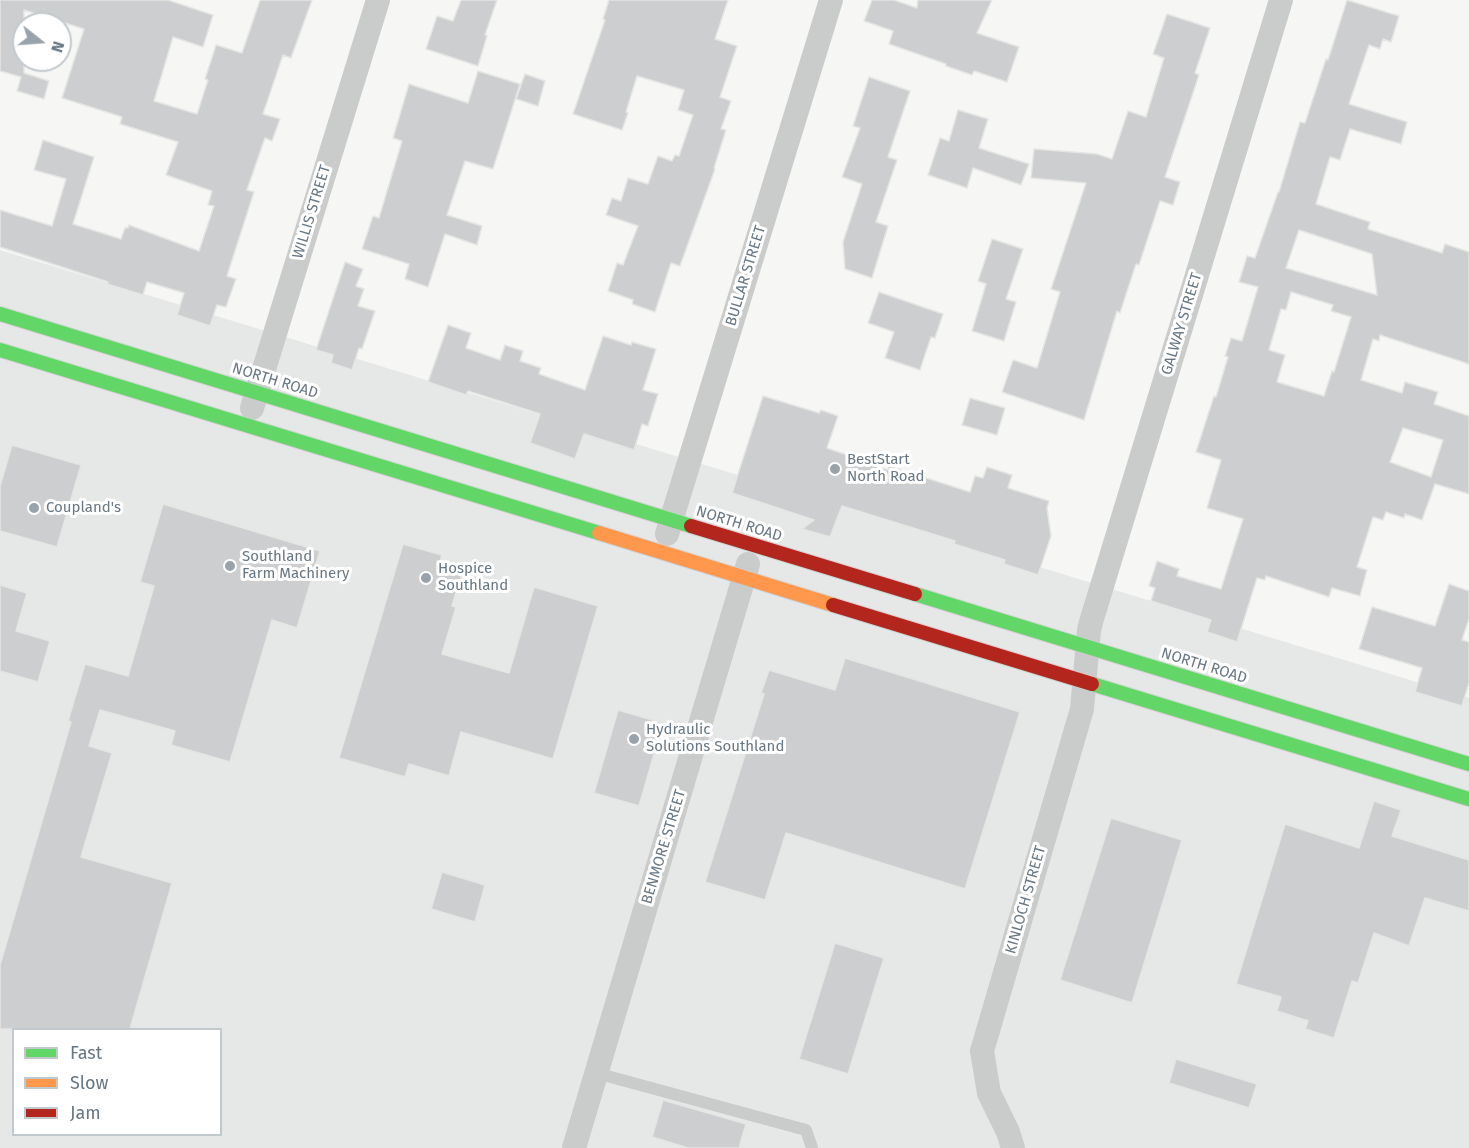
<!DOCTYPE html>
<style>
body{margin:0}
#map{position:relative;width:1469px;height:1148px;overflow:hidden;background:#f6f6f5;font-family:"Fira Sans",sans-serif}
canvas{display:block}
.legend{position:absolute;left:12px;top:1028px;width:210px;height:108px;box-sizing:border-box;background:#fff;border:2px solid #c2c9cd;margin:0;padding:8px 10px;list-style:none;font-size:18px;color:#677783}
.legend li{display:flex;align-items:center;gap:12px;height:30px}
.legend b{width:30px;border:2px solid #c2c9cd}
.north{position:absolute;left:12px;top:12px;width:60px;height:60px;box-sizing:border-box;background:#fff;border:2px solid #c2c9cd;border-radius:50%;rotate:107deg;font-size:16px;font-weight:700;line-height:24px;text-align:center;color:#677783}
.north::after{content:'';display:block;margin:auto;width:21px;height:27px;background:#99a3ab;clip-path:polygon(50% 0,100% 100%,50% 72%,0 100%)}
</style>
<div id="map">
<canvas width="1469" height="1148"></canvas>
<ul class="legend">
<li><b style="height:8px;background:#63d668"></b>Fast</li>
<li><b style="height:8px;background:#ff974d"></b>Slow</li>
<li><b style="height:8px;background:#b3261e"></b>Jam</li>
</ul>
<div class="north">N</div>
</div>
<script>
const ctx = document.querySelector('canvas').getContext('2d');
ctx.lineJoin = 'round';
function fill(path, color) { ctx.fillStyle = color; ctx.fill(path, 'evenodd'); }
const toPath = rows => new Path2D(rows.map(r => 'M' + r).join(''));
function strokePath(path, color, width, dash) { ctx.strokeStyle = color; ctx.lineWidth = width; ctx.lineCap = dash ? 'butt' : 'round'; ctx.setLineDash(dash || []); ctx.stroke(path); }
function write(font, color, halo, rows, align = 'center') {
  ctx.font = font + ' "Fira Sans",sans-serif'; ctx.lineWidth = 6; ctx.setLineDash([]); ctx.textBaseline = 'middle'; ctx.strokeStyle = halo; ctx.fillStyle = color; for (const [text, x, y, turn = 0] of rows) {
    ctx.save(); ctx.translate(x, y); ctx.rotate((+turn || 0) * Math.PI / 180); ctx.textAlign = isNaN(turn) ? turn : align; if (halo) ctx.strokeText(text, 0, 0); ctx.fillText(text, 0, 0); ctx.restore();
  }
}
const built = toPath([
 [0,250,1469,698,1469,1148,0,1148],
 [14,1030,220,1030,220,1134,14,1134]
]);
const building = toPath([
 [0,0,168,0,213,15,203,47,173,37,154,101,197,114,208,80,205,79,216,45,242,53,260,0,312,0,291,58,283,55,263,114,280,119,272,141,265,138,247,190,254,192,227,276,236,279,226,307,217,305,210,326,177,315,184,293,147,282,143,295,107,284,108,282,0,247,0,210,52,226,66,179,34,170,43,140,94,157,73,224,121,239,125,228,128,228,129,225,199,251,214,206,208,205,212,191,166,175,178,142,120,124,122,117,62,98,84,29,24,10,24,73,49,81,44,99,17,91,21,77,0,71,0,0],
 [461,0,497,0,485,35,487,36,478,66,426,49,437,16,453,21,461,0],
 [609,0,728,0,715,39,737,46,720,97,731,101,721,129,726,130,714,168,715,169,680,266,671,263,655,312,632,304,633,300,608,291,617,263,623,265,638,226,606,215,612,198,621,201,628,178,648,184,658,156,672,161,675,155,679,156,693,115,678,110,684,90,637,76,626,112,628,113,622,130,573,114,605,20,603,19,609,0],
 [872,0,894,0,917,8,918,0,992,0,977,33,1019,47,1007,82,974,71,972,75,946,66,946,64,889,44,893,31,864,21,872,0],
 [1347,0,1399,16,1391,42,1383,39,1380,49,1369,45,1349,104,1407,122,1401,144,1350,129,1340,160,1330,157,1316,204,1370,222,1368,229,1442,253,1445,244,1469,252,1469,364,1380,335,1379,341,1373,339,1361,380,1402,393,1405,382,1438,392,1434,404,1469,416,1469,494,1435,484,1422,520,1405,514,1404,518,1386,512,1383,520,1373,517,1357,567,1367,570,1360,596,1332,588,1329,597,1266,576,1265,580,1257,578,1237,642,1207,632,1211,620,1151,601,1155,588,1149,586,1157,561,1179,569,1177,576,1221,589,1243,519,1207,508,1221,460,1196,452,1214,396,1216,397,1228,357,1225,356,1231,338,1242,341,1258,287,1239,282,1247,256,1255,258,1278,192,1279,192,1300,122,1305,123,1326,59,1328,60,1347,0],
 [1299,230,1372,254,1377,295,1286,268,1299,230],
 [1291,292,1333,305,1331,311,1351,317,1334,372,1332,371,1324,396,1277,382,1285,355,1269,350,1281,309,1286,310,1291,292],
 [1403,428,1443,440,1431,477,1390,462,1403,428],
 [1167,14,1210,28,1195,73,1199,75,1165,177,1180,182,1173,205,1160,201,1139,265,1136,264,1120,313,1117,311,1084,420,1002,392,1013,360,1037,368,1060,292,1051,289,1086,183,1031,178,1034,149,1097,154,1112,159,1128,111,1146,117,1164,58,1153,54,1167,14],
 [478,71,520,84,493,169,465,161,447,215,482,226,477,245,445,234,428,287,405,279,409,264,362,249,373,216,379,218,402,141,393,138,409,84,468,103,478,71],
 [525,74,545,81,538,106,516,99,525,74],
 [869,77,910,91,888,157,897,160,876,222,888,226,872,278,845,269,843,242,862,184,842,177,860,128,853,126,869,77],
 [958,110,988,119,979,148,1029,164,1021,185,973,168,967,188,928,175,940,138,949,141,958,110],
 [992,239,1023,249,1006,299,1016,302,1004,341,972,331,986,284,978,281,992,239],
 [345,262,363,269,356,286,364,289,358,306,375,311,362,349,359,348,352,370,331,363,333,355,316,350,345,262],
 [879,292,943,314,935,338,931,337,920,370,885,358,894,332,868,323,879,292],
 [448,325,471,333,466,348,500,360,505,345,523,351,520,361,541,368,539,374,585,390,603,336,631,345,632,342,656,349,643,390,658,394,648,426,642,424,634,450,584,434,575,459,530,443,540,414,468,391,466,395,428,382,448,325],
 [763,396,819,413,821,410,838,416,827,448,853,457,853,458,888,470,889,466,970,492,975,476,983,478,987,467,1012,475,1008,488,1049,501,1047,508,1051,536,1038,575,1004,564,1005,560,954,544,955,541,842,506,830,537,802,529,814,520,732,493,763,396],
 [970,398,1005,408,997,435,962,425,970,398],
 [12,445,81,465,57,547,0,531,0,486,12,445],
 [163,504,320,551,297,628,272,620,230,762,171,745,175,731,100,710,89,746,112,753,81,857,172,883,130,1029,0,1029,0,965,71,722,68,721,85,664,128,676,154,586,140,582,163,504],
 [403,544,442,555,440,562,463,569,452,606,456,607,442,654,509,673,534,587,598,606,553,759,461,732,449,776,409,764,405,777,339,758,403,544],
 [1449,584,1469,591,1469,619,1462,640,1469,642,1469,683,1462,706,1415,692,1422,668,1359,649,1372,607,1435,626,1449,584],
 [0,585,27,593,16,631,50,641,38,682,0,671,0,585],
 [845,658,1020,712,965,889,786,833,765,900,705,882,764,694,761,693,769,670,835,690,845,658],
 [618,710,663,723,639,806,594,793,618,710],
 [1374,801,1401,810,1392,836,1469,860,1469,911,1425,898,1409,946,1374,933,1358,983,1352,981,1334,1038,1305,1029,1308,1021,1277,1011,1281,997,1236,984,1285,824,1359,848,1374,801],
 [1111,818,1182,840,1132,1003,1060,980,1111,818],
 [442,872,485,885,475,922,431,909,442,872],
 [835,943,884,958,848,1074,799,1059,835,943],
 [1176,1059,1257,1084,1249,1108,1169,1083,1176,1059],
 [663,1100,746,1124,739,1148,688,1148,652,1137,663,1100]
]);
const lane = toPath([
 [596,1073,806,1130,812,1148]
]);
const street = toPath([
 [252,408,378,0],
 [667,534,831,0],
 [574,1148,748,564],
 [1013,1148,1008,1132,989,1093,982,1051,1082,709,1089,630,1091,622,1281,0]
]);
const fast = toPath([
 [0,314,691,526],
 [0,350,599,533],
 [915,594,1469,764],
 [1092,684,1469,799]
]);
const slow = toPath([
 [599,533,833,605]
]);
const jam = toPath([
 [691,526,915,594],
 [833,605,1092,684]
]);
const markers = [
 [835,469,6,"#99a3ab"],
 [34,508,6,"#99a3ab"],
 [230,566,6,"#99a3ab"],
 [426,578,6,"#99a3ab"],
 [634,739,6,"#99a3ab"]
];
const streetNames = [
 ["WILLIS STREET",312,212,-73],
 ["BULLAR STREET",746,276,-73],
 ["GALWAY STREET",1182,324,-73],
 ["NORTH ROAD",275,381,17],
 ["NORTH ROAD",739,524,17],
 ["NORTH ROAD",1204,666,17],
 ["BENMORE STREET",664,847,-73],
 ["KINLOCH STREET",1026,900,-74]
];
const poiNames = [
 ["BestStart",847,460],
 ["North Road",847,477],
 ["Coupland's",46,508],
 ["Southland",242,557],
 ["Farm Machinery",242,574],
 ["Hospice",438,569],
 ["Southland",438,586],
 ["Hydraulic",646,730],
 ["Solutions Southland",646,747]
];
fill(built, '#e6e7e7');
fill(building, '#cdcecf');
strokePath(building, '#e5e5e4', 1.5);
strokePath(fast, '#d3d3d3', 16);
strokePath(slow, '#d3d3d3', 16);
strokePath(jam, '#d3d3d3', 16);
strokePath(lane, '#cacccc', 12);
strokePath(street, '#cacccc', 24);
strokePath(fast, '#63d668', 14);
strokePath(slow, '#ff974d', 14);
strokePath(jam, '#b3261e', 14);
for (const [x, y, r, color] of markers) { const dot = new Path2D(); dot.arc(x, y, r, 0, 2 * Math.PI); ctx.fillStyle = color; ctx.fill(dot); strokePath(dot, '#fff', 2); }
write('15px', '#677783', '#fff', streetNames);
write('15px', '#677783', '#fff', poiNames, 'left');
</script>
